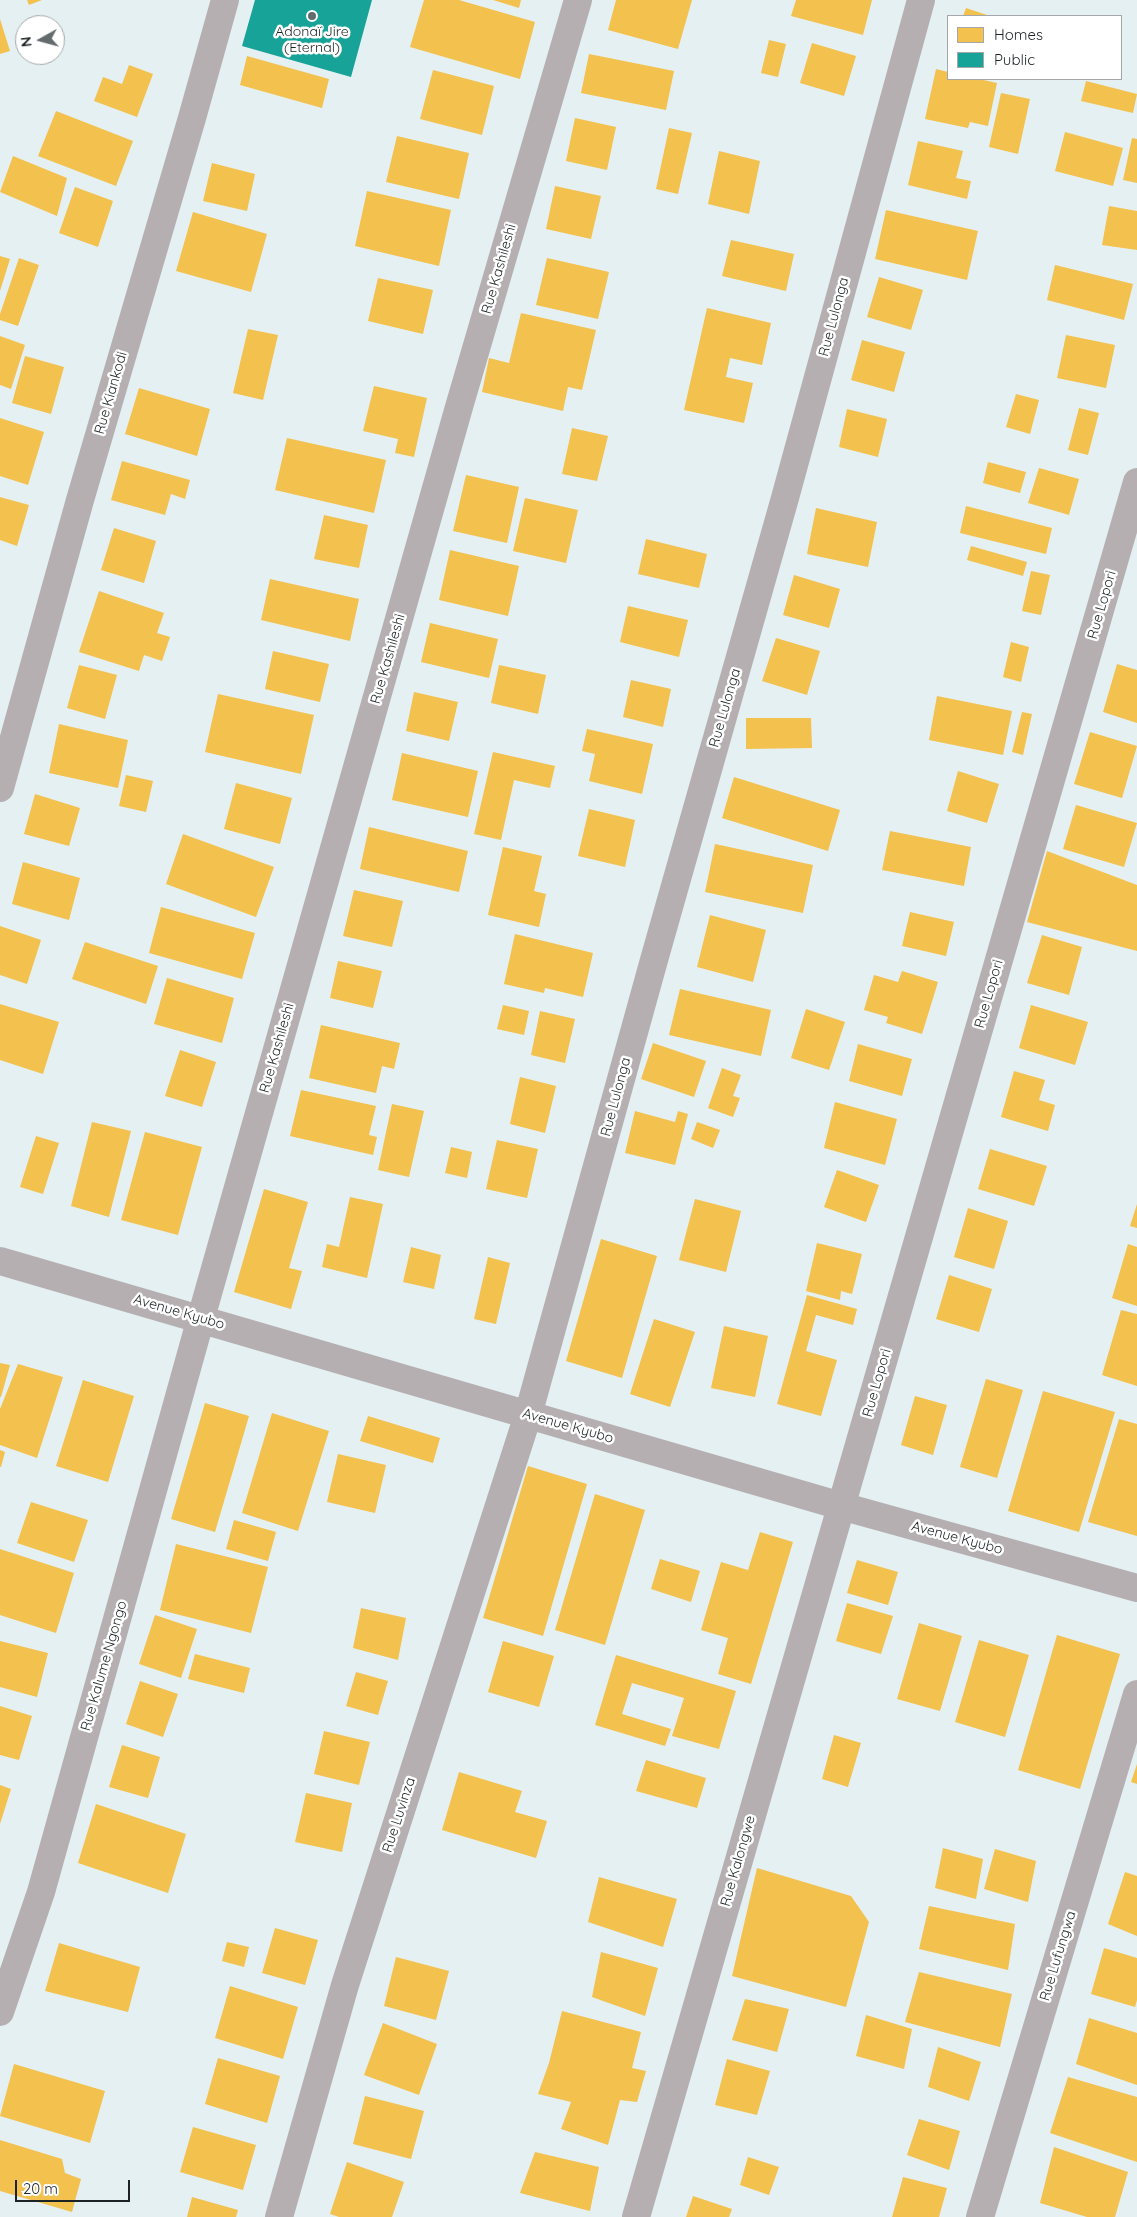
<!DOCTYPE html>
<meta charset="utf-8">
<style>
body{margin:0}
#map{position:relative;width:1137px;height:2217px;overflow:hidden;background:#e5f0f2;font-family:Quicksand,sans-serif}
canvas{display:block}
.legend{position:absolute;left:947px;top:15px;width:175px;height:65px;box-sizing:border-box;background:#fff;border:1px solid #a5a7a8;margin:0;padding:6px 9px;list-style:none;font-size:15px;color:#1d2325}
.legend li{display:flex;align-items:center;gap:10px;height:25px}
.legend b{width:25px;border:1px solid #a5a7a8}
.north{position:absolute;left:15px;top:15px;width:50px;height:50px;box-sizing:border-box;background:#fff;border:1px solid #a5a7a8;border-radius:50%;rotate:263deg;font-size:14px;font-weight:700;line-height:20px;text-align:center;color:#1d2325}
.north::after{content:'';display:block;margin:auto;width:18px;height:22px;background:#636b6d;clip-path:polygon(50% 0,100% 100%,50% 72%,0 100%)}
.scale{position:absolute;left:15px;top:2180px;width:115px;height:22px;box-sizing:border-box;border:2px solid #1d2325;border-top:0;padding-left:6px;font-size:15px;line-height:18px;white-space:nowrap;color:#1d2325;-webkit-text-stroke:4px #fff;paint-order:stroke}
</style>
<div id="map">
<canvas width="1137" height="2217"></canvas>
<ul class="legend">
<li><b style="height:14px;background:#f2c14e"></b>Homes</li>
<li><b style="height:14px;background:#17a398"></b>Public</li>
</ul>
<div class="north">N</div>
<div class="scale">20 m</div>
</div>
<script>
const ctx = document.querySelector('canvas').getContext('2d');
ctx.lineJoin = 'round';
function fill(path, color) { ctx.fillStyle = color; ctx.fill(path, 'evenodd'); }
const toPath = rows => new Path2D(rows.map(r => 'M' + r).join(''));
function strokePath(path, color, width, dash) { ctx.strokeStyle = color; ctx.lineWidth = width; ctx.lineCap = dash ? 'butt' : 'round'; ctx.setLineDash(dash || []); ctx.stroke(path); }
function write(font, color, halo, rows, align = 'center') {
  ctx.font = font + ' Quicksand,sans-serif'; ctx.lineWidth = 5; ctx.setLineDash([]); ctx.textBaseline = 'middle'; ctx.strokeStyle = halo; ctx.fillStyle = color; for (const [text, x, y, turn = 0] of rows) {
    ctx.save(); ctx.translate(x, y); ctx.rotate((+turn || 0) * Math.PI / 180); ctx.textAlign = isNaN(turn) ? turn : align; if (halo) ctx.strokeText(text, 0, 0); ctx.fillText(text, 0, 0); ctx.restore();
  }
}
const homes = toPath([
 [27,0,42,0,29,5],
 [424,0,459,0,535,22,520,79,410,47],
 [493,0,521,0,519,8],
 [616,0,692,0,678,49,608,30],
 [796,0,872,0,863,35,791,16],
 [966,8,990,16,963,16],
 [0,19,10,51,0,54],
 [769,40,786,44,778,77,761,73],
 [812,43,856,56,844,96,800,83],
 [589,54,674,71,666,110,581,93],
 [247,56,329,79,322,108,240,85],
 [129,65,153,74,137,117,94,101,103,77,122,84],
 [936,69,948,72,948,79,979,79,997,83,988,126,970,122,968,128,925,119],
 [433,70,494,86,482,135,420,119],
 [1086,81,1137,94,1133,113,1081,101],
 [1001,93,1030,99,1018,154,989,147],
 [56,111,133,141,116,186,38,156],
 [575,118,616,127,607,170,566,161],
 [669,128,692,133,678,194,656,189],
 [1065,132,1123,148,1113,186,1055,171],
 [397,136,469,153,459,199,386,182],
 [1132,138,1137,139,1137,183,1123,180],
 [918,141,963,151,956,178,971,181,967,199,908,185],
 [719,151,760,161,749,214,708,204],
 [13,156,67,178,57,216,0,192],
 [212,163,255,174,247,211,203,201],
 [555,186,601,196,591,239,546,229],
 [75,187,113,201,98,247,59,233],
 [367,191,451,210,439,266,355,246],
 [1109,206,1137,211,1137,250,1102,245],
 [886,210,978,231,967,280,875,259],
 [193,212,267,234,251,292,176,271],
 [731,240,794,254,786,291,722,276],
 [0,256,10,259,0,291],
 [19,258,39,265,18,326,0,320,0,314],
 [547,258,609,272,598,319,536,305],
 [1055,265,1133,284,1124,320,1047,300],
 [879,277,923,290,911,330,867,317],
 [378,278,433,290,423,334,368,321],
 [707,308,771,323,762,365,730,358,726,377,753,383,744,423,684,410],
 [521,313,596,330,582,390,568,387,563,411,482,392,489,358,509,363],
 [248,329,278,335,263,400,233,393],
 [1066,335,1115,345,1106,388,1057,378],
 [0,336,25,345,11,389,0,385],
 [862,340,905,352,894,392,851,380],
 [25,356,64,367,51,414,12,403],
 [374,386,427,398,414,457,395,453,398,439,363,431],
 [139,388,210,409,197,456,125,434],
 [1016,394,1039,400,1030,434,1006,427],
 [1079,408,1099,413,1088,455,1068,450],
 [847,409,887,419,878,457,839,447],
 [0,418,44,432,28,485,0,476],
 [572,428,608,436,597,481,562,474],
 [287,438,386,460,374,513,275,490],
 [122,461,190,480,185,499,171,494,165,515,111,500],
 [988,462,1026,472,1020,493,983,483],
 [1039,468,1079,479,1069,515,1028,503],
 [466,475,519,487,507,543,453,531],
 [0,497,29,505,17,546,0,540],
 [525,498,578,510,566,563,513,551],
 [966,506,1052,528,1046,554,960,533],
 [816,508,877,522,868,567,807,554],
 [324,515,368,525,359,568,314,559],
 [114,528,156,541,144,583,101,570],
 [646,539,707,554,699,588,638,574],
 [971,546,1027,562,1023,576,967,560],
 [450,550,519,566,508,616,439,600],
 [1031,571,1050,575,1041,615,1022,611],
 [794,575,840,589,829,628,783,615],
 [270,579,359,599,350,641,261,620],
 [99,591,164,613,157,633,170,637,162,661,144,655,139,671,79,652],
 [628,606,688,620,679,657,620,642],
 [430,623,498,639,489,678,421,662],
 [776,638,820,651,807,695,762,681],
 [1011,642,1029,647,1021,682,1003,677],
 [273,651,329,664,320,702,265,689],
 [1117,664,1137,670,1137,723,1103,712],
 [79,665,117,675,105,719,67,708],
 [499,665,546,675,538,714,491,703],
 [631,680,671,689,663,727,623,717],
 [414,692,458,702,449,741,406,731],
 [218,694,314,715,301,774,205,752],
 [937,696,1012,711,1003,755,929,740],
 [1022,712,1032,714,1023,755,1012,752],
 [746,718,811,718,812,748,746,749],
 [59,724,128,740,118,788,49,773],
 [587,729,653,744,642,794,589,781,595,754,582,751],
 [1090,732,1137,746,1122,798,1074,784],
 [493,752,555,766,550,788,514,780,501,840,474,834],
 [402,753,478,771,468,817,392,800],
 [958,771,999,784,987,823,947,811],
 [126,775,153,781,146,812,119,806],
 [734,777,840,810,828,851,722,818],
 [236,783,292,798,280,844,224,829],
 [35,794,80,808,69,846,24,834],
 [1076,805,1137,823,1124,867,1063,849],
 [589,809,635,820,625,867,578,856],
 [369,827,468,851,459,892,360,869],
 [890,831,971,847,964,886,882,870],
 [183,834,274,867,256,917,166,884],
 [715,844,813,865,803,913,705,892],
 [503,847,542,856,534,891,546,894,539,927,488,915],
 [1047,851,1137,885,1137,951,1027,922],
 [23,862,80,878,69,920,12,904],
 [354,890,403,901,392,947,343,936],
 [161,907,255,933,242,979,149,953],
 [910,912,954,922,946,956,902,946],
 [710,915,766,930,753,982,697,967],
 [0,926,41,940,27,984,0,975],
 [515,934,593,953,583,997,545,988,544,993,504,984],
 [1042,935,1082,947,1069,995,1027,983],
 [85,942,158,966,146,1004,72,979],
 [338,961,382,971,373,1008,330,998],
 [902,971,938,982,922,1034,886,1023,888,1017,864,1010,874,975,898,982],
 [167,978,234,998,222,1043,154,1024],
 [680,989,771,1010,761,1056,669,1035],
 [0,1004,59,1022,43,1074,0,1060],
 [503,1005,529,1011,524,1035,497,1029],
 [1031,1005,1088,1022,1075,1065,1019,1048],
 [806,1009,845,1022,829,1070,791,1058],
 [540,1011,575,1019,565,1063,531,1055],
 [321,1025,400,1043,394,1069,382,1066,376,1093,309,1078],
 [653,1043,706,1061,694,1097,641,1079],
 [858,1044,912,1059,902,1096,849,1081],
 [180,1050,216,1062,202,1107,165,1096],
 [722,1068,741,1075,733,1096,740,1098,733,1117,708,1108],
 [1014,1071,1045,1080,1039,1100,1055,1105,1048,1131,1001,1117],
 [520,1077,556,1086,545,1133,510,1124],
 [301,1090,376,1106,369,1135,377,1137,373,1155,290,1136],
 [835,1102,897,1119,885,1165,824,1148],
 [392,1104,424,1111,409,1177,378,1170],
 [635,1111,675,1122,678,1111,688,1114,675,1165,625,1153],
 [92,1122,131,1131,109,1217,71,1206],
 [697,1122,720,1130,713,1148,691,1139],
 [145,1132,202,1147,178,1235,121,1220],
 [36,1136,59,1143,43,1194,20,1187],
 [497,1140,538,1149,527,1198,486,1189],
 [451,1147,472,1152,467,1178,445,1173],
 [990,1149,1047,1166,1034,1206,978,1189],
 [837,1170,879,1185,866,1222,824,1207],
 [264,1189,308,1202,289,1268,302,1271,291,1309,234,1292],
 [350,1197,383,1204,367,1278,322,1267,327,1244,339,1247],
 [695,1199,741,1211,726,1272,679,1260],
 [1137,1204,1137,1228,1130,1226],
 [968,1208,1008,1221,994,1269,954,1257],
 [601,1239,657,1256,622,1378,566,1361],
 [817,1243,862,1254,852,1294,841,1291,840,1300,806,1291],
 [1128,1244,1137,1247,1137,1306,1112,1298],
 [411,1247,441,1255,434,1289,403,1282],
 [488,1257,510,1263,496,1324,474,1319],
 [949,1275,992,1289,979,1332,936,1319],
 [807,1295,857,1309,853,1325,816,1315,806,1351,837,1360,821,1416,777,1404],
 [1121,1310,1137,1314,1137,1386,1102,1375],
 [654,1319,695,1332,670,1407,630,1394],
 [724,1326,768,1336,755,1397,711,1388],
 [0,1363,10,1365,1,1397,0,1397],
 [18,1364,63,1377,37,1458,0,1445,0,1409],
 [986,1379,1023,1390,997,1478,960,1467],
 [83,1380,134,1396,108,1482,56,1466],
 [1043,1391,1115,1412,1079,1532,1008,1511],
 [915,1396,947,1405,933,1455,901,1445],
 [205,1403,249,1416,215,1532,171,1519],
 [272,1413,329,1431,298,1531,242,1513],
 [368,1416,440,1438,433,1463,360,1441],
 [1119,1419,1137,1424,1137,1536,1088,1522],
 [0,1450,5,1452,1,1467,0,1467],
 [338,1454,386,1465,375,1513,327,1502],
 [528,1466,587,1484,543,1636,483,1618],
 [595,1494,645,1510,605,1645,555,1630],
 [31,1502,88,1520,74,1562,17,1543],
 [234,1520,276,1532,268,1561,226,1549],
 [760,1532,793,1542,751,1684,718,1674,728,1638,701,1630,721,1562,748,1570],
 [176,1544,268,1567,251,1633,160,1610],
 [0,1549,74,1573,56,1633,0,1615],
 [660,1559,700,1571,691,1602,651,1589],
 [857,1560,898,1572,888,1605,847,1593],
 [847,1603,893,1616,881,1654,836,1641],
 [361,1608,406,1618,398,1660,353,1648],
 [155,1615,197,1629,181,1678,139,1664],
 [919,1623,962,1636,940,1711,897,1699],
 [1057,1635,1120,1654,1080,1789,1018,1770],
 [979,1640,1029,1655,1005,1737,955,1722],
 [0,1641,48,1653,37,1697,0,1687],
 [503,1641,554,1656,539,1707,488,1692],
 [195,1654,250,1668,244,1693,188,1679],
 [616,1655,736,1691,719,1749,672,1736,684,1698,632,1683,622,1714,671,1729,665,1746,595,1725],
 [356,1672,388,1681,378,1715,346,1706],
 [140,1681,178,1694,163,1737,126,1724],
 [0,1706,32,1716,19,1760,0,1755],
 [324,1731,370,1742,359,1785,314,1774],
 [834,1735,861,1743,848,1787,822,1779],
 [122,1745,160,1757,148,1798,109,1787],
 [646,1760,706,1778,697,1808,636,1791],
 [1137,1764,1137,1784,1131,1782],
 [459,1772,522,1791,515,1812,547,1821,536,1858,442,1830],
 [0,1785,11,1789,0,1824],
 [306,1793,352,1803,342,1852,295,1842],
 [96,1804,186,1834,168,1893,78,1863],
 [943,1848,983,1859,976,1899,935,1888],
 [995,1849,1036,1861,1028,1902,984,1889],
 [757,1868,851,1896,869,1922,846,2007,732,1976],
 [1125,1872,1137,1876,1137,1936,1108,1924],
 [599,1877,677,1899,663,1947,588,1922],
 [929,1906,1015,1924,1008,1970,919,1949],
 [275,1928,318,1940,305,1985,262,1973],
 [227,1942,249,1947,244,1967,222,1961],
 [59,1943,140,1967,128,2012,45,1991],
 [1104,1948,1137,1958,1137,2000,1135,2007,1091,1994],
 [601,1952,658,1968,645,2016,592,1997],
 [396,1957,449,1971,436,2020,384,2006],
 [919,1972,1012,1994,1000,2047,905,2022],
 [230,1986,298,2007,283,2059,215,2038],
 [745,1999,789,2009,777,2052,732,2040],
 [562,2011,641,2032,632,2068,646,2071,637,2102,620,2100,608,2145,561,2129,571,2102,538,2094,549,2063],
 [866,2015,912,2029,904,2069,856,2056],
 [1089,2018,1137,2033,1137,2085,1076,2064],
 [383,2023,437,2044,419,2095,364,2075],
 [938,2047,981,2062,969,2101,928,2087],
 [218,2058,280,2076,267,2123,205,2104],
 [727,2059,770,2071,757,2115,715,2105],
 [14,2064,105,2091,90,2143,0,2116],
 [1068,2077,1137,2097,1137,2162,1050,2133],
 [365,2096,424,2111,411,2159,353,2144],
 [919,2119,960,2131,949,2170,907,2155],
 [193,2127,256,2145,243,2190,180,2172],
 [0,2140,62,2159,65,2173,81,2179,72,2212,0,2191],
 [1054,2147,1128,2172,1115,2217,1087,2217,1040,2203],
 [535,2152,599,2167,590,2211,520,2193],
 [748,2157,779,2167,769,2195,740,2185],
 [347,2162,404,2182,392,2217,339,2217,330,2214],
 [903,2177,947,2188,939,2217,892,2217],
 [693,2196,732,2209,729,2217,686,2217],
 [192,2197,238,2210,236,2217,187,2217]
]);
const public = toPath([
 [255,0,372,0,351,77,242,46]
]);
const minor = toPath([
 [0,788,80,500,192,118,225,0],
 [0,1261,841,1506,1137,1588],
 [0,2012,41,1892,201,1318,459,407,578,0],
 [279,2217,345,1985,528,1415,654,960,785,498,921,0],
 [636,2217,1137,482],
 [980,2217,1137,1694]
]);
const markers = [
 [312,16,5,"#636b6d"]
];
const poiNames = [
 ["Adonaï Jire",312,32],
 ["(Eternal)",312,48]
];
const streetNames = [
 ["Rue Kashileshi",499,269,-74],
 ["Rue Lulonga",834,317,-75],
 ["Rue Kiankodi",111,393,-74],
 ["Rue Lopori",1102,605,-74],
 ["Rue Kashileshi",388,659,-74],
 ["Rue Lulonga",725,708,-74],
 ["Rue Lopori",989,994,-74],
 ["Rue Kashileshi",277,1048,-74],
 ["Rue Lulonga",616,1097,-75],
 ["Avenue Kyubo",179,1312,16],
 ["Rue Lopori",877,1383,-74],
 ["Avenue Kyubo",568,1426,16],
 ["Avenue Kyubo",957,1538,15],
 ["Rue Kalume Ngongo",104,1666,-74],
 ["Rue Luvinza",399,1815,-72],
 ["Rue Kalongwe",738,1861,-74],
 ["Rue Lufungwa",1058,1956,-73]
];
fill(homes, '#f2c14e');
fill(public, '#17a398');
strokePath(minor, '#b6afb1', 28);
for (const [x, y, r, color] of markers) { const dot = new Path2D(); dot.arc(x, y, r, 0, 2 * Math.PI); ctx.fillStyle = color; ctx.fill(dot); strokePath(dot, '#fff', 2); }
write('14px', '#1d2325', '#fff', poiNames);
write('14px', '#1d2325', '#fff', streetNames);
</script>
